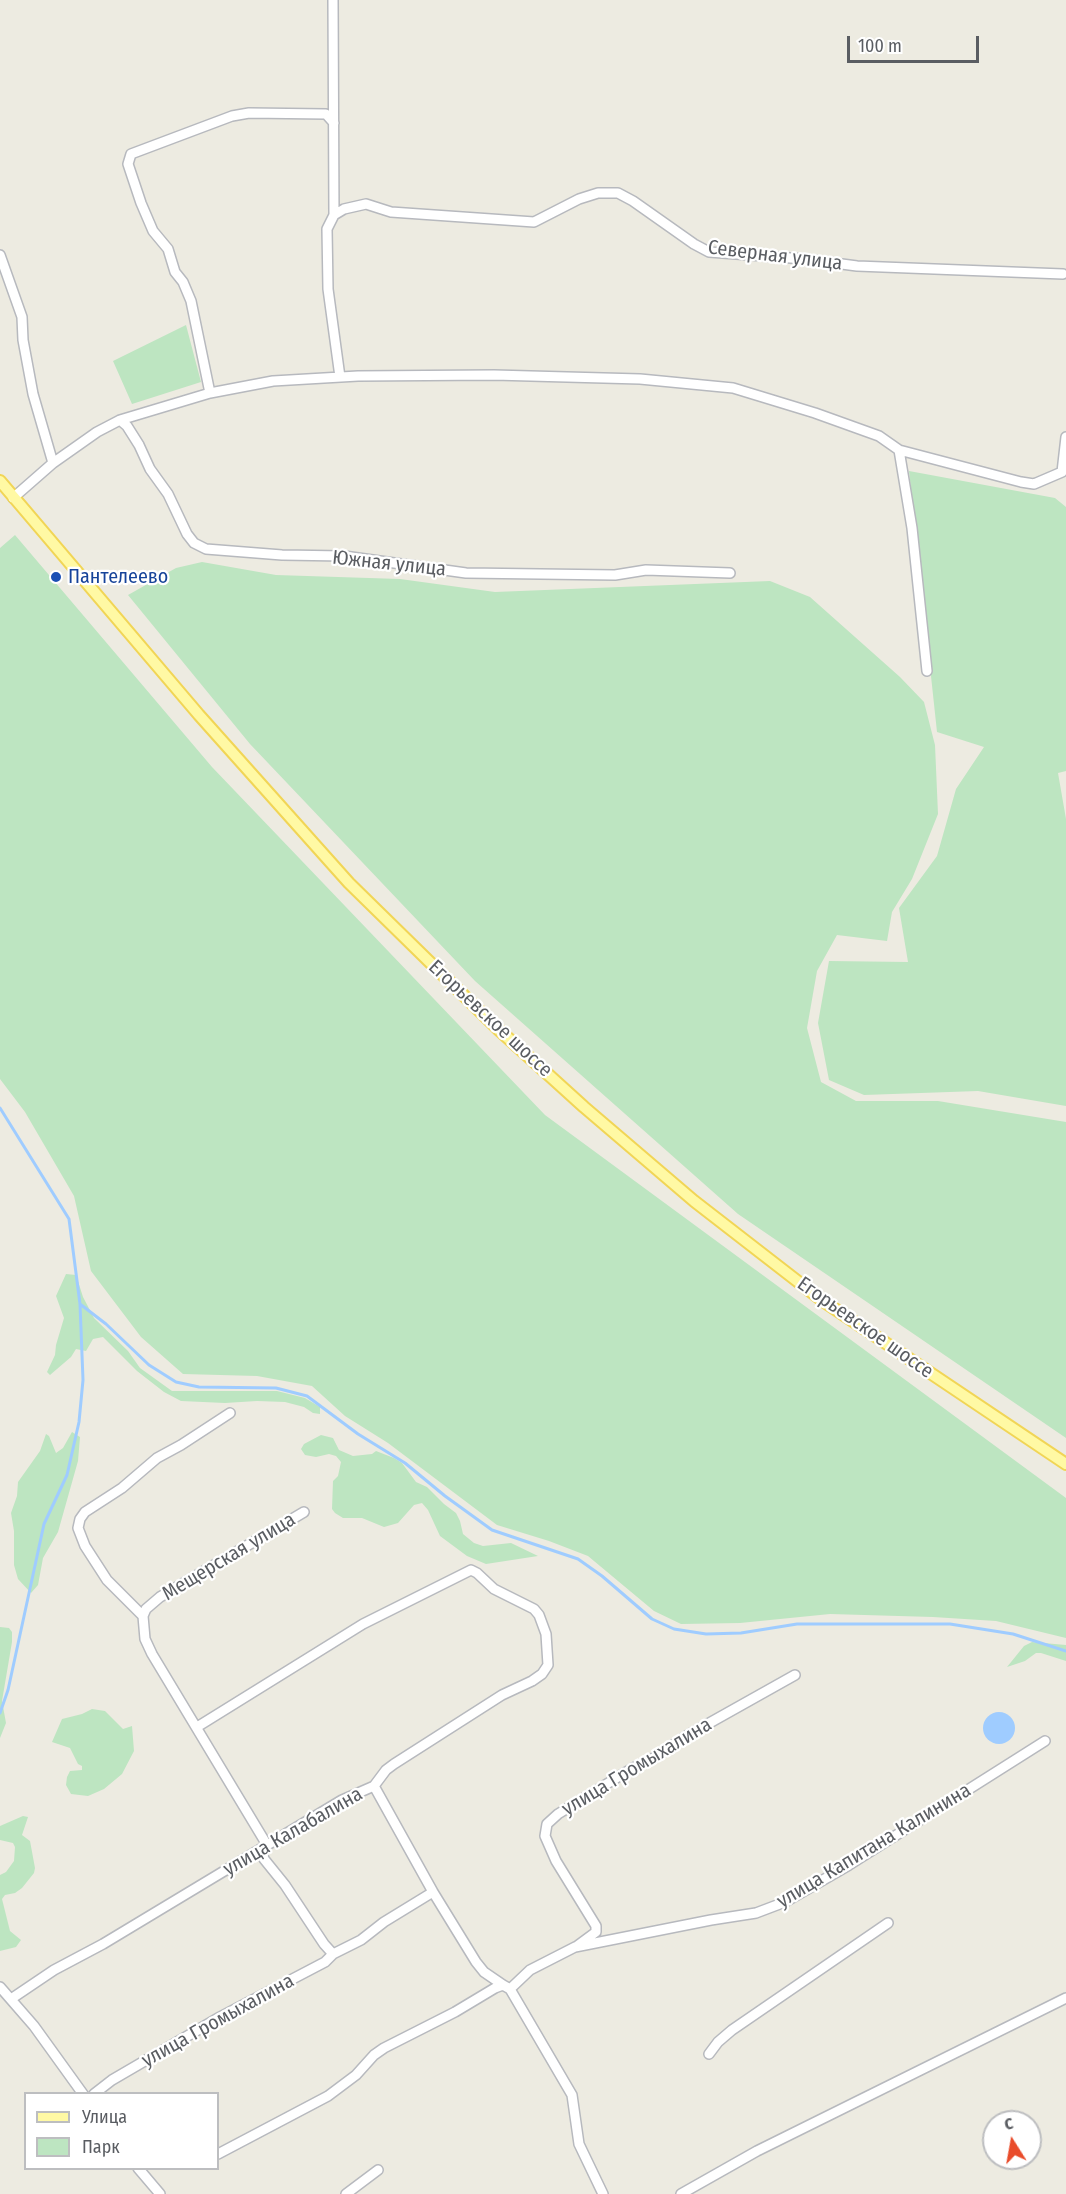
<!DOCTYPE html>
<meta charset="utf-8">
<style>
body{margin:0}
#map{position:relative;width:1066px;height:2194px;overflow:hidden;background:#edebe1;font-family:"Fira Sans Condensed",sans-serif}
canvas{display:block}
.legend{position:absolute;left:24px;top:2092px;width:195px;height:78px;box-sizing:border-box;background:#fff;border:2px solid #bdbec0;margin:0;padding:8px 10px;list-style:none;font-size:18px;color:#5a5d62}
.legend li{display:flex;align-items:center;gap:12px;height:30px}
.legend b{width:30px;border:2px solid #bdbec0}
.north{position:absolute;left:982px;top:2110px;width:60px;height:60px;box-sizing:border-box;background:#fff;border:2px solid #bdbec0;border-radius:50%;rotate:349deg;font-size:16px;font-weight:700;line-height:24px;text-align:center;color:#5a5d62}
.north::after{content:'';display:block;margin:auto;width:21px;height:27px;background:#e94c2b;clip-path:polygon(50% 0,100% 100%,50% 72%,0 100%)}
.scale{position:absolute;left:847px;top:36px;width:132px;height:27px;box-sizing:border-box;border:3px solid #5a5d62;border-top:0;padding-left:8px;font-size:18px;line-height:21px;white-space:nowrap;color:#5a5d62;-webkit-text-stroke:4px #fff;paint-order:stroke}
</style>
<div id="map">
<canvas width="1066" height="2194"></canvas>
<ul class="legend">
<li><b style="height:8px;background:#fff9a4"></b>Улица</li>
<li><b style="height:16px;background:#bde5c1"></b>Парк</li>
</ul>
<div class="north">С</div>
<div class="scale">100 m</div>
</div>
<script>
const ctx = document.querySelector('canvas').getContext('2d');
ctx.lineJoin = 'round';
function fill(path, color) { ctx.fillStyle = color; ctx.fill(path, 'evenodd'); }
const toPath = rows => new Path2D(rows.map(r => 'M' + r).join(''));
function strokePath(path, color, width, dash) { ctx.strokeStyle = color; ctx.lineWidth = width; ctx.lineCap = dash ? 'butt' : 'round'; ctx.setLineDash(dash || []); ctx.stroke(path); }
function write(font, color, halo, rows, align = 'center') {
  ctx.font = font + ' "Fira Sans Condensed",sans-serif'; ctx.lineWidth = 4.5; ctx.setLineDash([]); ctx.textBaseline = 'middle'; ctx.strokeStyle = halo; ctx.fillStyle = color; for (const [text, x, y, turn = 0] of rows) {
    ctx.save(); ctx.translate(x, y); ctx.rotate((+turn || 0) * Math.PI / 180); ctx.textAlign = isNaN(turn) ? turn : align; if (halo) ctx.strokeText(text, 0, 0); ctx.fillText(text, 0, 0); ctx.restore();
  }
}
const green = toPath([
 [186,325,201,382,132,404,113,361],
 [909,471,1055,498,1066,507,1066,771,1058,773,1066,819,1066,1106,978,1091,864,1095,829,1080,818,1023,829,961,908,962,899,908,937,856,956,789,984,747,937,732],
 [15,535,212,767,545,1115,1066,1498,1066,1638,996,1621,933,1617,830,1614,740,1623,681,1624,654,1611,588,1556,549,1541,497,1525,388,1443,345,1416,312,1386,257,1376,183,1374,141,1337,91,1271,74,1196,25,1112,0,1079,0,548],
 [202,562,276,575,400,579,495,592,770,581,810,597,900,677,924,702,935,745,938,814,912,879,892,912,887,941,837,935,817,971,807,1028,821,1082,856,1101,938,1101,1066,1122,1066,1438,738,1214,475,981,250,744,128,595,176,568],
 [66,1274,76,1275,83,1297,94,1318,128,1351,140,1368,172,1391,277,1391,305,1398,320,1407,320,1414,313,1413,304,1407,285,1402,257,1401,225,1403,181,1401,164,1392,137,1371,103,1337,93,1339,86,1351,76,1349,71,1357,50,1375,47,1372,55,1355,56,1345,64,1318,56,1296],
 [72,1432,80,1437,78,1461,58,1532,43,1558,38,1585,31,1593,18,1579,14,1565,14,1531,11,1513,17,1496,18,1482,40,1451,46,1434,49,1436,56,1453,63,1448],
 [321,1435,333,1438,339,1450,353,1456,372,1454,376,1451,394,1458,402,1463,416,1482,427,1487,444,1504,456,1513,460,1521,463,1534,474,1543,483,1546,511,1543,538,1556,486,1564,467,1556,440,1536,428,1510,422,1503,414,1505,398,1523,384,1527,362,1518,343,1518,335,1513,332,1509,333,1481,338,1476,341,1462,336,1456,329,1454,316,1457,305,1455,301,1449,304,1444],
 [0,1627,9,1628,12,1632,12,1642,2,1701,6,1723,0,1738],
 [1032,1642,1066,1645,1066,1661,1041,1653,1036,1653,1025,1661,1007,1667,1024,1646],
 [92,1709,105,1711,123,1729,132,1726,134,1751,122,1774,104,1789,88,1796,71,1794,66,1785,67,1777,70,1771,82,1770,82,1766,78,1764,70,1748,52,1742,62,1719,82,1714],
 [23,1816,28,1817,22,1835,30,1841,35,1868,34,1873,22,1888,15,1893,5,1895,2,1899,10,1931,21,1940,16,1947,0,1951,0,1875,6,1872,14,1861,15,1847,13,1843,0,1840,0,1826]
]);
const water = toPath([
 '983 1728a16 16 0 1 1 32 0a16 16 0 1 1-32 0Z'
]);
const stream = toPath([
 [0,1108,69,1219,80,1304,83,1380,79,1422,67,1475,44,1524,8,1690,0,1713],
 [80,1304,106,1324,149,1365,176,1382,199,1387,276,1388,307,1396,358,1434,405,1463,445,1496,492,1530,578,1559,602,1576,652,1619,674,1629,706,1634,741,1633,797,1624,950,1624,1013,1634,1066,1651]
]);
const minor = toPath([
 [333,0,334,215,327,229,328,289,340,377],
 [334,215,344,209,366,204,391,212,534,222,579,199,598,193,618,193,633,201,694,244,709,252,804,259,857,266,1063,274],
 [0,255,22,317,23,340,33,394,53,463],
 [210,393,191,301,183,282,175,272,168,249,153,231,141,203,128,164,131,154,232,116,249,113,326,114,334,123],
 [120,420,127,426,139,445,150,469,168,494,187,534,194,543,206,549,282,555,344,556,466,573,615,575,646,570,730,573],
 [899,450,1021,482,1034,484,1062,472,1066,437],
 [13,498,53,463,97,432,120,420,210,393,273,381,358,376,494,375,640,379,733,388,815,413,879,436,899,450,912,528,927,671],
 [143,1616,107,1580,85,1546,78,1528,80,1519,85,1512,122,1488,157,1458,181,1445,230,1413],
 [374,1786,433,1892,476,1962,484,1972,503,1985],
 [267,1845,152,1654,145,1639,143,1616,146,1609,160,1597,304,1512],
 [261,1849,264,1859,285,1885,324,1944,333,1954],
 [577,1946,596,1932,596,1926,556,1861,545,1836,547,1824,558,1814,631,1769,652,1759,688,1735,795,1675],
 [0,1987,34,2026,83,2094],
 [510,1989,572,2095,579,2144,603,2194],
 [11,1999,54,1970,103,1944,342,1800,374,1786,386,1770,394,1764,502,1695,532,1681,542,1674,548,1665,546,1634,539,1615,534,1609,494,1589,477,1573,471,1570,363,1624,197,1727],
 [709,2054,718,2042,732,2030,888,1923],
 [94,2094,112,2080,220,2017,325,1962,333,1954,361,1940,384,1922,433,1892],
 [218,2154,328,2096,356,2075,374,2055,384,2048,455,2012,495,1988,503,1985,510,1989,530,1970,575,1947,711,1920,756,1913,785,1902,849,1865,1045,1741],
 [138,2168,160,2194],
 [346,2194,378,2170],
 [681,2194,757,2151,1066,1998]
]);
const major = toPath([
 [0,481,199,715,349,883,498,1029,584,1107,694,1201,823,1301,1066,1464]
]);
const markers = [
 [56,577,6,"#1a4fb4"]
];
const streetNames = [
 ["Северная улица",775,256,7],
 ["Южная улица",389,564,6],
 ["Егорьевское шоссе",490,1019,43],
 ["Егорьевское шоссе",865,1328,35],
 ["Мещерская улица",229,1557,-31],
 ["улица Громыхалина",637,1767,-31],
 ["улица Калабалина",293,1832,-30],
 ["улица Капитана Калинина",874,1846,-31],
 ["улица Громыхалина",218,2021,-29]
];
const transitNames = [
 ["Пантелеево",68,577]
];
fill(green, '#bde5c1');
fill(water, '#9fccff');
strokePath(stream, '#9fccff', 3);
strokePath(minor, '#b7b9be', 12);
strokePath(major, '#f1d556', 14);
strokePath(minor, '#fff', 9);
strokePath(major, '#fff9a4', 10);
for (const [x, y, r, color] of markers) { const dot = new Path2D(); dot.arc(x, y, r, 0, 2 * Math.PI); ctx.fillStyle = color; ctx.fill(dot); strokePath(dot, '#fff', 2); }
write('20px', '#5a5d62', '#fff', streetNames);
write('20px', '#164399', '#fff', transitNames, 'left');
</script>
